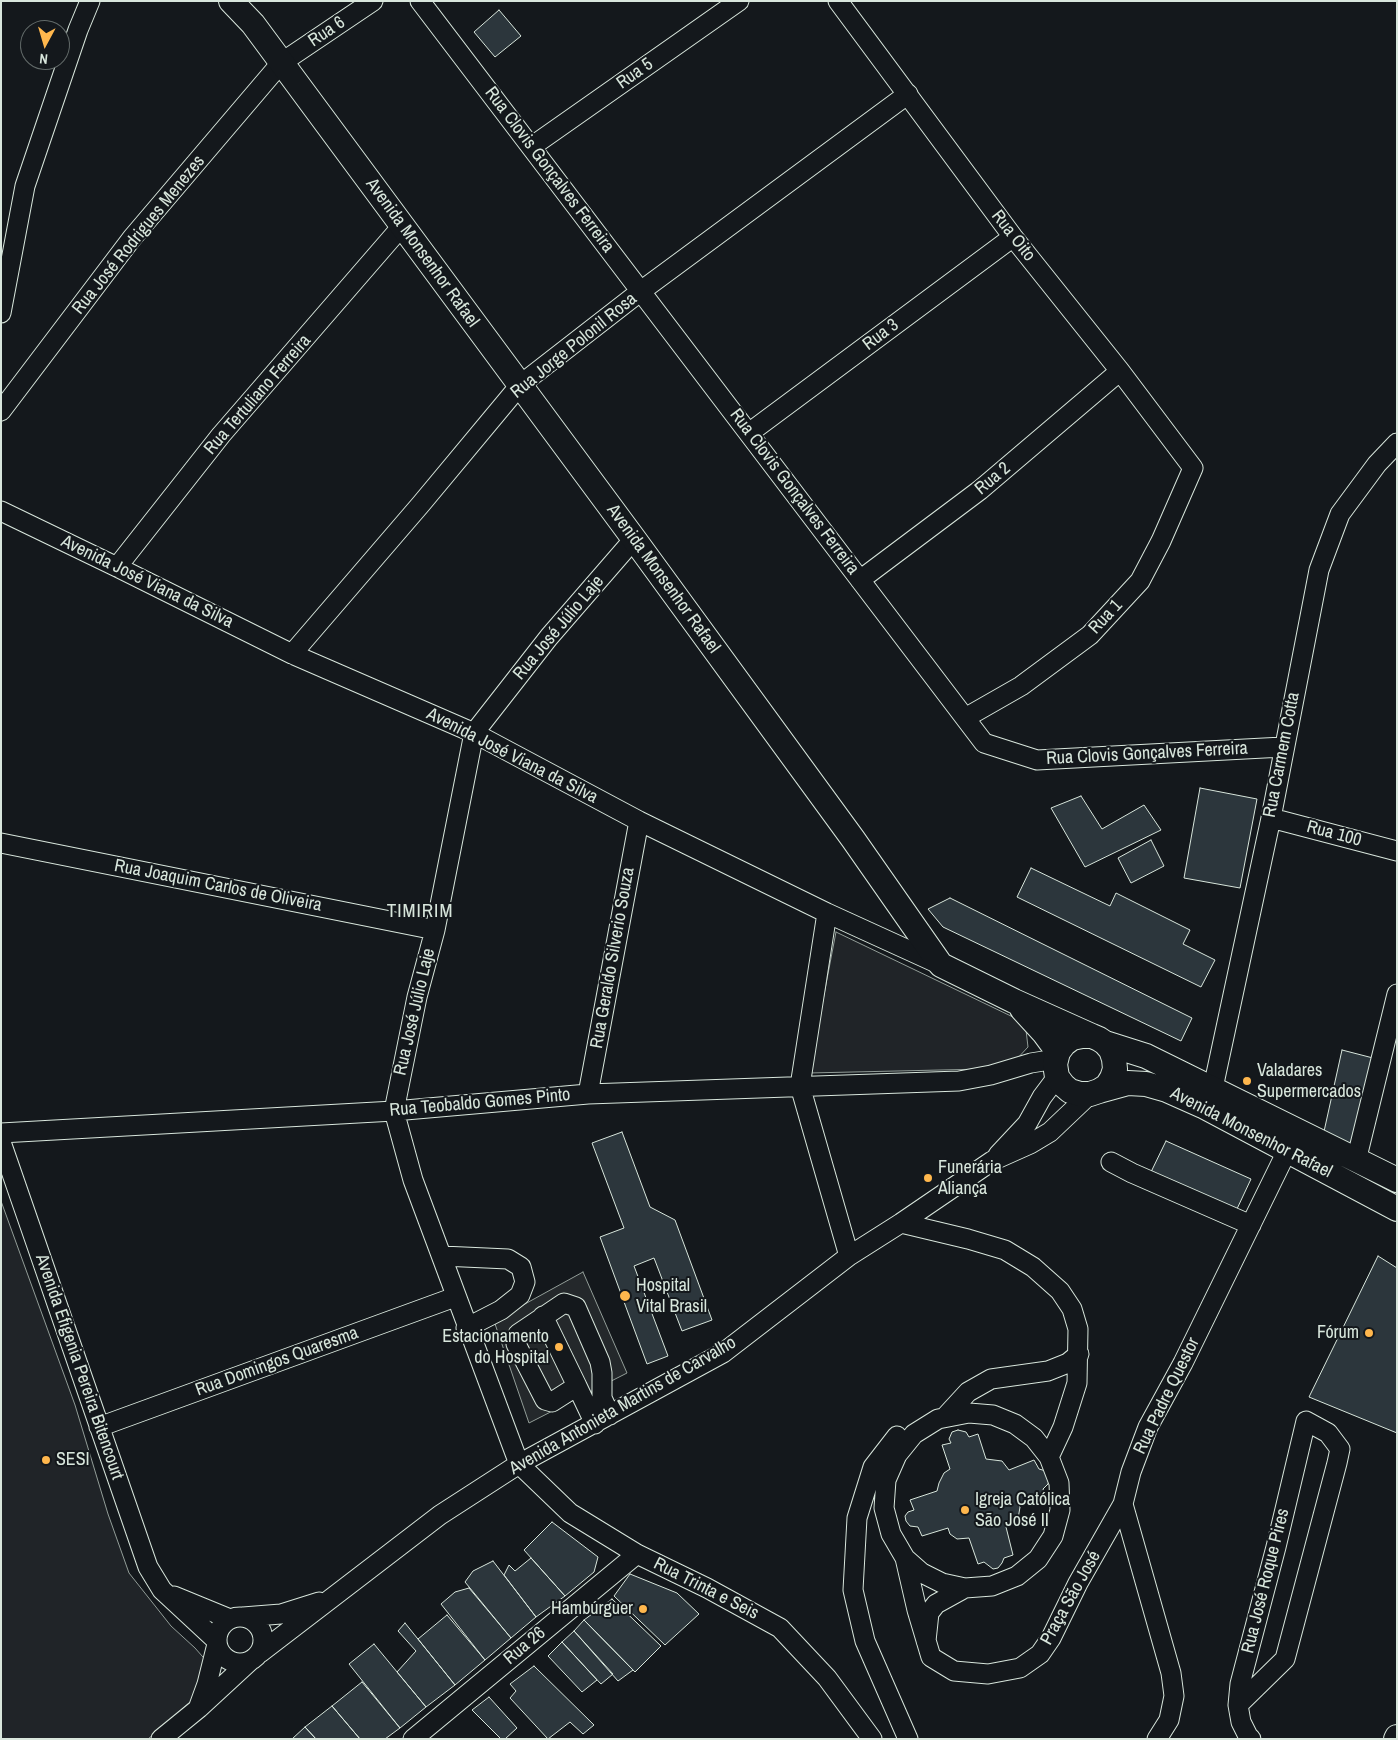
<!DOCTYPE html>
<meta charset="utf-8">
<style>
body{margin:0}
#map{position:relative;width:1398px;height:1740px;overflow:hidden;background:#14181c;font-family:"Archivo Narrow",sans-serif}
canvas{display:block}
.frame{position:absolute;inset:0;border:2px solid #d8e6dc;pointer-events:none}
.north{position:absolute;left:20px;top:20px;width:50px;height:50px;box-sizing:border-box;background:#14181c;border:1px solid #626a69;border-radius:50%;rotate:186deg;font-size:14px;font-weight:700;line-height:20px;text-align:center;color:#d8e6dc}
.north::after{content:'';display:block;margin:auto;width:18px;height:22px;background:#ffb74d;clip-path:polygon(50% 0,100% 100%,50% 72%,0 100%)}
</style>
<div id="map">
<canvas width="1398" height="1740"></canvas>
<div class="frame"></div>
<div class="north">N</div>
</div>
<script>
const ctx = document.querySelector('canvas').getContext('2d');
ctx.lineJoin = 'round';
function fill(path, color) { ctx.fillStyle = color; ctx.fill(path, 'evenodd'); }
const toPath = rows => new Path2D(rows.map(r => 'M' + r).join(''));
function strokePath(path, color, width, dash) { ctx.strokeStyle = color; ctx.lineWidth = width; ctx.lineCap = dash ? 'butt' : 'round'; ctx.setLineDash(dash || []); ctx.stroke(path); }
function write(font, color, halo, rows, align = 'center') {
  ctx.font = font + ' "Archivo Narrow",sans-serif'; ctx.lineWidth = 4; ctx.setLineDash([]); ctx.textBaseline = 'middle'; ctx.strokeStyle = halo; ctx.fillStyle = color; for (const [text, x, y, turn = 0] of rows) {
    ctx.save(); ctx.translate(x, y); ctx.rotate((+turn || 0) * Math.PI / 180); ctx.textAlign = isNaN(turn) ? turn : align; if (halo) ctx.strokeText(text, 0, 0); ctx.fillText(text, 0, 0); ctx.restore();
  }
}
const green = toPath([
 [836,932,1013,1017,1026,1030,1028,1047,1015,1061,984,1069,809,1073,836,932],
 [1,1201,75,1405,108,1514,129,1573,171,1626,195,1648,210,1665,206,1688,148,1739,1,1739,1,1201]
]);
const parking = toPath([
 [583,1272,627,1373,529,1423,494,1321,583,1272]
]);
const building = toPath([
 [499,10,521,36,495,57,474,32,499,10],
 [1200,788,1257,799,1240,888,1184,878,1200,788],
 [1081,796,1102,829,1144,805,1161,830,1085,867,1051,808,1081,796],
 [1151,840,1164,866,1131,883,1118,858,1151,840],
 [1031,868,1110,906,1116,893,1190,930,1183,944,1215,960,1201,987,1017,897,1031,868],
 [950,898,1192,1018,1181,1041,943,927,928,909,950,898],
 [1342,1050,1373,1058,1350,1146,1323,1136,1342,1050],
 [622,1132,650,1207,675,1220,712,1320,682,1331,654,1258,634,1266,668,1356,647,1364,600,1237,624,1228,592,1143,622,1132],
 [1166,1141,1251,1179,1236,1211,1151,1172,1166,1141],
 [1378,1256,1397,1268,1397,1433,1309,1397,1378,1256],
 [958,1430,966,1432,969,1437,978,1434,986,1459,1002,1461,1009,1470,1034,1460,1039,1469,1046,1471,1050,1477,1048,1484,1043,1489,1045,1497,1018,1504,1020,1507,1018,1519,1006,1527,1013,1555,1004,1558,1002,1563,998,1568,993,1569,984,1562,978,1564,969,1538,957,1539,950,1534,948,1528,922,1536,918,1527,910,1526,906,1521,905,1516,908,1512,914,1510,910,1500,937,1491,939,1483,944,1473,950,1469,942,1445,951,1443,949,1439,952,1432,958,1430],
 [552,1522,598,1557,594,1572,565,1596,524,1550,552,1522],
 [531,1558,565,1596,536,1617,504,1575,509,1565,515,1571,531,1558],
 [493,1561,536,1617,511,1638,465,1582,473,1571,493,1561],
 [630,1574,677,1593,699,1614,665,1645,614,1596,630,1574],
 [469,1588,511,1638,485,1660,441,1604,455,1592,469,1588],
 [612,1599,661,1646,635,1672,584,1620,612,1599],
 [447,1615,485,1660,455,1685,418,1639,447,1615],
 [584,1620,633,1670,618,1681,574,1631,584,1620],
 [405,1623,455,1685,426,1707,397,1672,416,1651,398,1631,405,1623],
 [574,1631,613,1674,601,1684,562,1642,574,1631],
 [562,1642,597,1680,582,1692,548,1656,562,1642],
 [374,1644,426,1707,400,1728,349,1664,374,1644],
 [534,1666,594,1725,583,1734,570,1722,548,1739,510,1698,516,1691,510,1684,534,1666],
 [362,1682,400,1728,385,1739,360,1739,332,1706,362,1682],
 [489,1697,517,1728,505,1739,501,1739,472,1710,489,1697],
 [332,1706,360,1739,316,1739,305,1727,332,1706],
 [305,1727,316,1739,292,1739,305,1727]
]);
const minor = toPath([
 [420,1,984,743,1037,760,1283,747],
 [838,1,1013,237,1120,371,1193,468,1161,541,1140,581,1090,635,1021,686,965,718],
 [531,147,739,1],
 [1,313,25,186,78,30,90,1],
 [1,411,132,238,281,63,373,1],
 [749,433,1013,237],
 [1,511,117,567,292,654,474,733,639,821,827,913,941,965],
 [634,539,549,637,474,733,435,930,417,997,394,1111,413,1180,519,1464,570,1513,637,1554,707,1588,780,1628,827,1678,872,1739],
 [117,567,221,435,402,226],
 [860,580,980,490,1120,371],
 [292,654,421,504,520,385,641,291,908,94],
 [1271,818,1397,851],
 [1,843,435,930],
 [827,913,800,1086,849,1256],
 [1213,1088,1271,818,1319,570,1340,514,1377,464,1397,443],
 [588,1094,639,821],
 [1,1133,394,1111,588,1094,959,1081,991,1075,1031,1063,1056,1059],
 [1,1142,148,1567,162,1590,217,1641],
 [998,1155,1027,1124,1042,1097,1057,1077],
 [1356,1161,1397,994],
 [1111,1162,1132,1173,1251,1225],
 [901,1223,968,1239,1005,1250,1033,1267,1060,1291,1072,1309,1078,1329,1077,1383,1063,1427,1049,1457],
 [442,1256,508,1259,521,1267,525,1282,520,1295,501,1310,466,1328],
 [543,1316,577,1386],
 [945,1417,968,1392,991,1379,1048,1371,1068,1363,1079,1354],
 [595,1424,577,1386,552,1402,545,1400,516,1344,518,1334,564,1303,576,1307,600,1362,602,1373,602,1398,610,1415],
 [99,1427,455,1297],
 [897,1436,873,1467,857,1518,853,1590,865,1641,908,1739],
 [905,1558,917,1610,931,1657,954,1671,988,1674,1020,1668,1040,1654,1051,1638,1078,1583,1123,1504],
 [174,1596,230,1619],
 '217 1640a23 23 0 1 1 46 0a23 23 0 1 1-46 0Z',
 [243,1617,281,1614,319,1602],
 [926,1641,929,1613,936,1604,965,1588,992,1586,1017,1576,1038,1559,1053,1536,1060,1510,1059,1483,1049,1457,1034,1438,1015,1424,993,1415,969,1413,938,1419,914,1434,897,1455,886,1480,884,1508,891,1534,905,1558,922,1573,942,1583,965,1588],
 [260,1653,440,1515,519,1464,723,1353,849,1256,901,1223,992,1161,1030,1144,1050,1132,1090,1094],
 [1238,1705,1285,1659,1337,1463,1340,1449,1328,1433,1306,1421,1276,1547,1240,1684,1238,1705,1241,1722,1248,1736,1251,1739],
 [199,1706,207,1684,217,1644],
 [161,1739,199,1708,250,1661],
 [413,1739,637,1554],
 [1157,1739,1169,1720,1174,1696,1171,1673,1123,1504,1131,1472,1148,1427,1183,1363,1287,1151]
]);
const major = toPath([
 [231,1,253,24,634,539,853,839,941,965,1014,1001,1092,1036],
 [1022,1009,1044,1033,1058,1052,1055,1064,1057,1077,1063,1085,1070,1091,1080,1094,1090,1094,1099,1091,1107,1086,1112,1078,1115,1069,1114,1059,1111,1050,1105,1043,1099,1039,1092,1036,1082,1036,1072,1038,1064,1044,1058,1052],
 [1105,1043,1146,1056,1397,1180],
 [1099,1091,1128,1083,1146,1084,1167,1090,1203,1106,1397,1209],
 [1396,1739,1397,1737]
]);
const markers = [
 [1247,1081,5,"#ffb74d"],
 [928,1178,5,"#ffb74d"],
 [625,1296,6,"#ffb74d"],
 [1369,1333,5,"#ffb74d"],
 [559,1347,5,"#ffb74d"],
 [46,1460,5,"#ffb74d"],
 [965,1510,5,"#ffb74d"],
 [643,1609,5,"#ffb74d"]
];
const streetNames = [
 ["Rua 6",327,32,-34],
 ["Rua 5",635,74,-35],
 ["Rua Clovis Gonçalves Ferreira",549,170,53],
 ["Rua José Rodrigues Menezes",139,235,-51],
 ["Rua Oito",1013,236,52],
 ["Avenida Monsenhor Rafael",422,253,54],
 ["Rua 3",881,335,-37],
 ["Rua Jorge Polonil Rosa",574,346,-39],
 ["Rua Tertuliano Ferreira",258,395,-49],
 ["Rua 2",993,479,-40],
 ["Rua Clovis Gonçalves Ferreira",794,492,53],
 ["Avenida Monsenhor Rafael",663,579,54],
 ["Avenida José Viana da Silva",147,582,26],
 ["Rua 1",1106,617,-47],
 ["Rua José Júlio Laje",559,628,-50],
 ["Rua Clovis Gonçalves Ferreira",1147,754,-3],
 ["Rua Carmem Cotta",1282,755,-79],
 ["Avenida José Viana da Silva",512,756,27],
 ["Rua 100",1334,834,15],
 ["Rua Joaquim Carlos de Oliveira",218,886,11],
 ["Rua Geraldo Silverio Souza",613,958,-80],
 ["Rua José Júlio Laje",415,1012,-77],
 ["Rua Teobaldo Gomes Pinto",480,1103,-5],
 ["Avenida Monsenhor Rafael",1251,1133,27],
 ["Rua Domingos Quaresma",277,1362,-20],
 ["Avenida Efigenia Pereira Bitencourt",79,1367,71],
 ["Rua Padre Questor",1167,1396,-64],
 ["Avenida Antonieta Martins de Carvalho",623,1406,-30],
 ["Rua José Roque Pires",1266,1581,-76],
 ["Rua Trinta e Seis",706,1589,27],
 ["Praça São José",1071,1598,-61],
 ["Rua 26",525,1646,-40]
];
const poiNames = [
 ["Valadares",1257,1071],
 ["Supermercados",1257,1092],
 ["Funerária",938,1168],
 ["Aliança",938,1189],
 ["Hospital",636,1286],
 ["Vital Brasil",636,1307],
 ["Fórum",1359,1333,"right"],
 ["Estacionamento",549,1337,"right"],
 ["do Hospital",549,1358,"right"],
 ["SESI",56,1460],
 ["Igreja Católica",975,1500],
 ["São José II",975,1521],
 ["Hambúrguer",633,1609,"right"]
];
const neighbourhoodNames = [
 ["TIMIRIM",420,912]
];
fill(green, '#202428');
strokePath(green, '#939e99', 1);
fill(parking, '#24282b');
strokePath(parking, '#939e99', 1);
fill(building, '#2c363c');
strokePath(building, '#d8e6dc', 1);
strokePath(minor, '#d8e6dc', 21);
strokePath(major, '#d8e6dc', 26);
strokePath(minor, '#14181c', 19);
strokePath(major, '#14181c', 24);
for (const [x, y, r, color] of markers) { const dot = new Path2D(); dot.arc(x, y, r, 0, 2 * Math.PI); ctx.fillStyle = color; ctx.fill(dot); strokePath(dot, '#14181c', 2); }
write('18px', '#d8e6dc', '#14181c', streetNames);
write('18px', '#d8e6dc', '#14181c', poiNames, 'left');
ctx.letterSpacing = '1px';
write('19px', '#d8e6dc', '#14181c', neighbourhoodNames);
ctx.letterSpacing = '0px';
</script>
